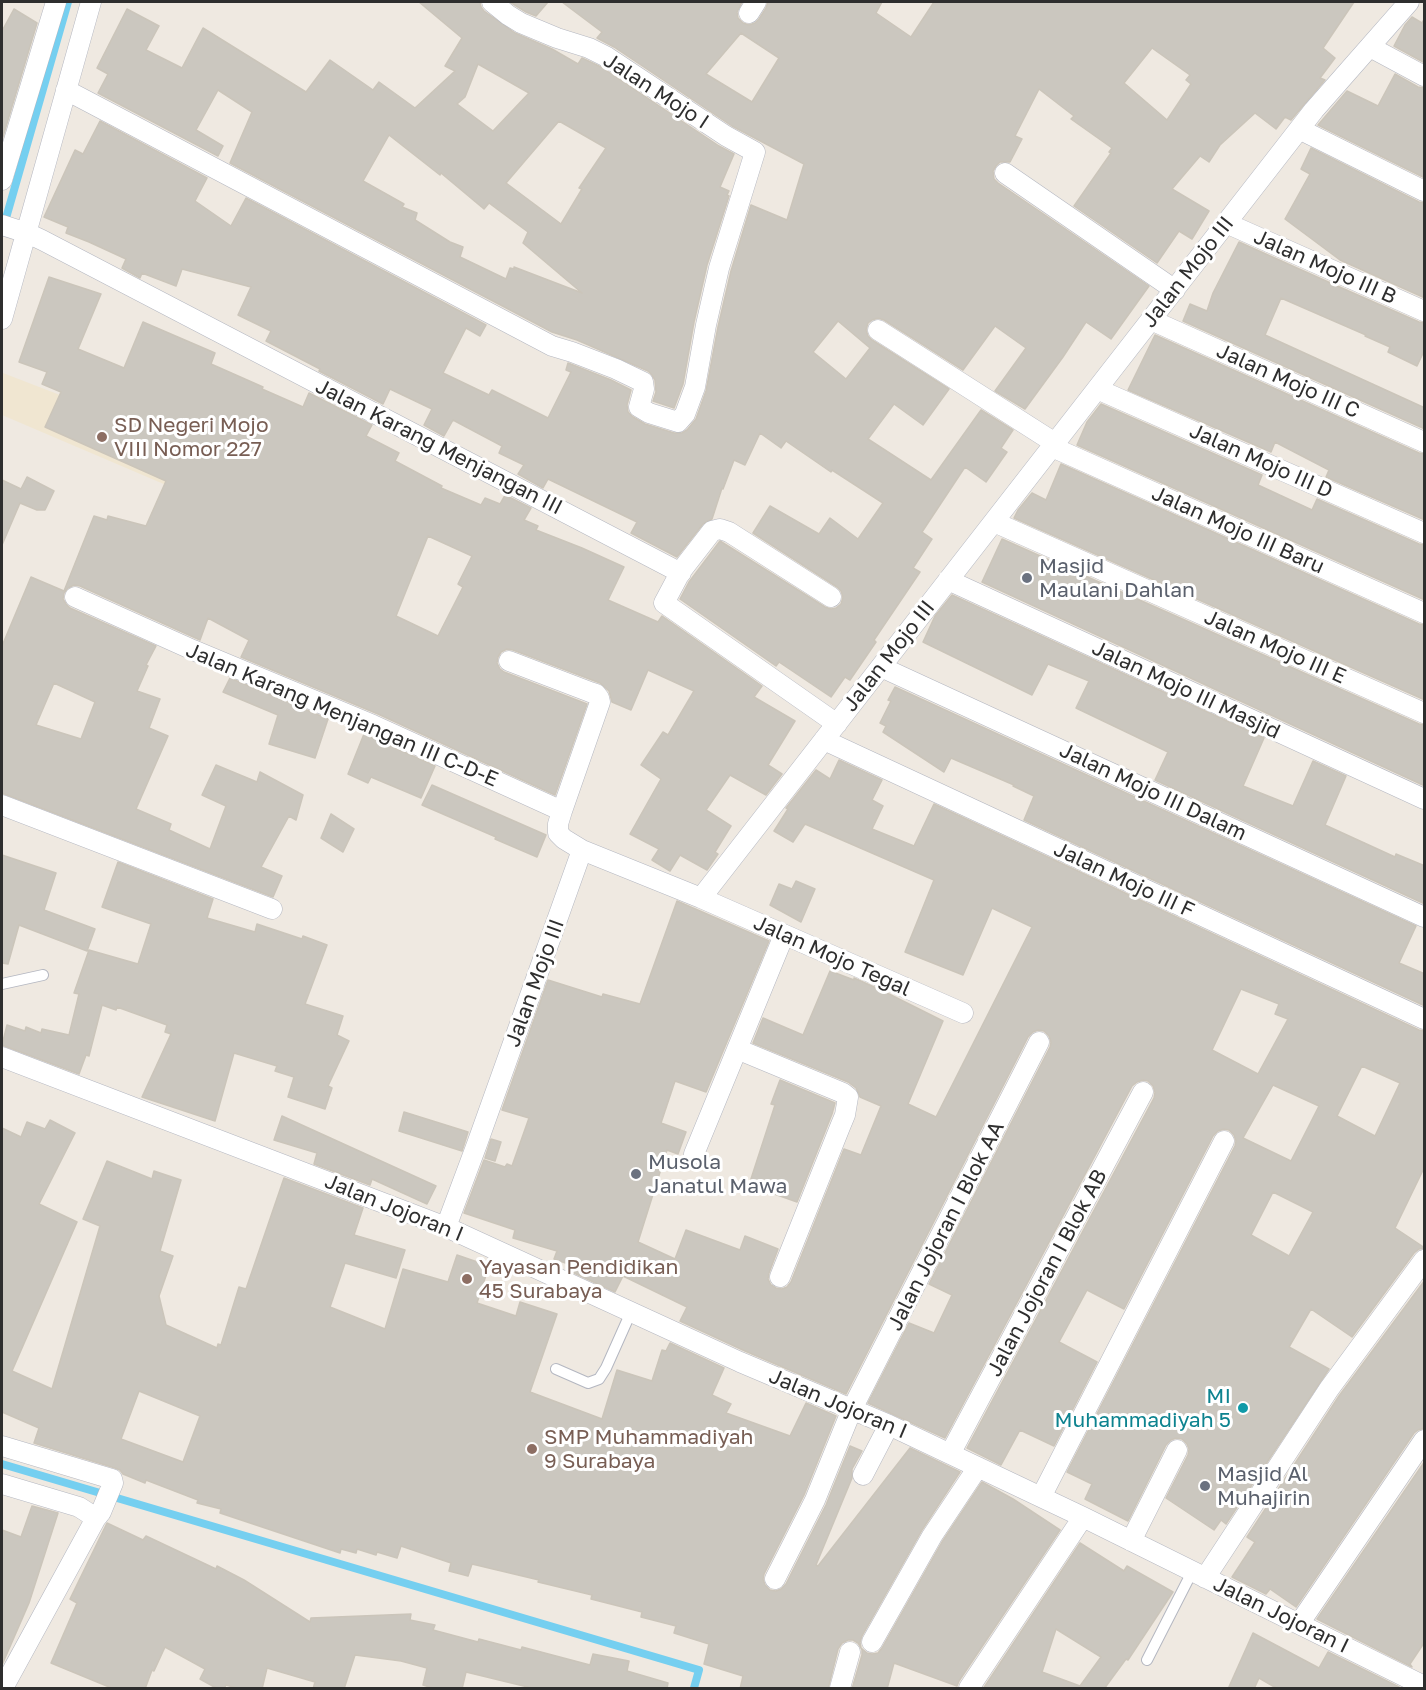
<!DOCTYPE html>
<style>
body{margin:0}
#map{position:relative;width:1426px;height:1690px;overflow:hidden;background:#efe9e1;font-family:"Golos Text",sans-serif}
canvas{display:block}
.frame{position:absolute;inset:0;border:3px solid #2e2e2e;pointer-events:none}
</style>
<div id="map">
<canvas width="1426" height="1690"></canvas>
<div class="frame"></div>
</div>
<script>
const ctx = document.querySelector('canvas').getContext('2d');
ctx.lineJoin = 'round';
function fill(path, color) { ctx.fillStyle = color; ctx.fill(path, 'evenodd'); }
const toPath = rows => new Path2D(rows.map(r => 'M' + r).join(''));
function strokePath(path, color, width, dash) { ctx.strokeStyle = color; ctx.lineWidth = width; ctx.lineCap = dash ? 'butt' : 'round'; ctx.setLineDash(dash || []); ctx.stroke(path); }
function write(font, color, halo, rows, align = 'center') {
  ctx.font = font + ' "Golos Text",sans-serif'; ctx.lineWidth = 6; ctx.setLineDash([]); ctx.textBaseline = 'middle'; ctx.strokeStyle = halo; ctx.fillStyle = color; for (const [text, x, y, turn = 0] of rows) {
    ctx.save(); ctx.translate(x, y); ctx.rotate((+turn || 0) * Math.PI / 180); ctx.textAlign = isNaN(turn) ? turn : align; if (halo) ctx.strokeText(text, 0, 0); ctx.fillText(text, 0, 0); ctx.restore();
  }
}
const education = toPath([
 [3,373,60,395,255,523,2,415,2,378]
]);
const stream = toPath([
 [4,225,68,2],
 [2,1464,699,1670,694,1688]
]);
const building = toPath([
 [419,2,480,2,481,7,484,11,515,33,552,49,578,64,582,58,601,67,719,146,734,154,720,187,729,191,727,195,729,196,707,265,694,322,683,384,674,408,653,401,656,392,655,380,652,375,648,371,577,340,552,332,230,163,252,112,218,90,196,130,223,146,218,156,98,93,108,74,97,68,127,9,159,26,146,50,182,68,203,28,306,92,330,60,373,90,379,82,415,108,455,71,445,66,462,38,419,2],
 [478,64,529,93,493,131,457,104,465,97,478,64],
 [559,121,606,148,579,188,582,189,561,224,506,183,559,121],
 [389,135,440,175,441,173,484,209,489,203,528,232,523,243,582,293,514,267,514,269,510,268,506,279,460,257,463,247,450,242,415,220,417,213,402,207,404,204,363,181,389,135],
 [510,2,548,2,536,16,526,12,510,2],
 [562,2,742,2,737,12,738,18,743,23,749,25,755,23,759,19,766,8,768,2,882,2,876,13,911,37,934,2,1354,2,1323,48,1335,58,1320,78,1325,80,1291,120,1285,117,1276,129,1255,113,1220,145,1209,162,1200,156,1172,189,1209,211,1192,239,1179,231,1157,263,1074,206,1111,153,1109,152,1112,148,1071,119,1074,116,1039,89,1015,136,1022,139,1010,162,1000,162,996,166,993,171,994,179,998,183,1149,286,1111,339,1086,322,1063,357,1025,409,995,391,1026,348,995,326,963,370,884,320,878,318,872,320,868,323,866,330,868,336,872,340,949,389,923,425,894,404,868,439,931,480,981,410,1013,430,1001,448,1007,452,986,482,965,467,922,532,932,539,913,568,920,572,874,640,876,642,850,680,845,677,831,697,779,662,776,666,680,599,689,582,720,541,825,607,831,609,836,608,841,604,843,597,841,591,837,587,753,533,770,506,819,534,830,518,858,539,883,503,832,470,831,472,786,441,781,448,760,433,745,465,734,460,723,489,722,488,712,519,703,524,677,557,631,533,637,522,548,479,543,488,518,474,524,465,499,453,502,446,453,420,444,436,424,425,432,409,390,389,383,404,319,371,320,369,266,341,271,331,238,315,251,287,182,269,176,286,142,273,140,278,122,268,126,259,89,242,66,233,68,227,44,217,75,150,83,154,100,121,207,178,195,201,231,226,246,198,486,325,480,336,466,328,443,373,489,395,492,390,548,418,571,372,566,370,568,363,611,380,631,390,627,405,628,412,633,417,645,424,674,433,682,433,687,430,696,419,706,391,718,327,731,271,751,205,787,220,804,164,732,126,614,47,597,38,602,32,562,2],
 [741,33,779,58,752,102,706,74,741,33],
 [1152,48,1190,75,1186,80,1191,84,1167,120,1124,83,1152,48],
 [838,321,870,348,846,379,813,352,838,321],
 [14,9,37,23,2,140,2,31,14,9],
 [1412,17,1422,23,1425,18,1425,63,1394,46,1405,25,1412,17],
 [1395,74,1418,87,1425,88,1425,178,1318,125,1347,91,1378,106,1395,74],
 [1311,148,1419,202,1425,203,1425,298,1340,260,1285,219,1310,174,1301,169,1311,148],
 [1239,242,1335,285,1419,322,1425,323,1425,349,1417,366,1388,352,1390,347,1365,336,1366,335,1281,298,1265,335,1425,408,1425,429,1183,321,1190,304,1207,311,1213,293,1239,242],
 [49,277,101,294,78,349,124,368,143,322,215,353,211,364,263,387,262,389,303,407,309,393,372,425,366,436,399,453,395,461,442,486,441,488,481,505,485,498,500,504,505,495,531,508,524,520,538,526,536,530,582,548,624,567,608,600,658,622,662,616,762,686,754,697,795,721,768,765,782,774,766,795,730,775,706,810,731,826,715,852,718,854,707,870,680,855,670,871,652,860,659,849,630,834,661,779,641,765,663,732,668,735,694,691,648,670,631,710,612,702,609,691,600,683,513,650,507,649,501,652,498,657,497,663,500,669,504,672,587,704,555,795,378,714,241,657,249,640,208,618,200,640,80,586,74,585,68,588,64,593,63,599,66,604,70,608,156,646,146,665,148,666,137,691,160,699,149,728,168,736,136,809,171,824,169,830,210,849,226,806,202,795,216,765,257,782,260,772,303,795,296,820,289,816,261,867,282,876,273,897,2,793,2,646,31,577,64,591,94,516,107,520,108,516,146,526,166,481,45,427,61,392,42,384,47,372,19,362,49,277],
 [428,536,472,556,458,584,463,587,438,636,396,616,428,536],
 [54,683,95,702,81,739,36,725,54,683],
 [1155,335,1419,453,1425,454,1425,520,1326,477,1329,470,1275,442,1271,452,1128,390,1155,335],
 [1101,404,1262,475,1258,485,1312,510,1317,499,1419,544,1425,545,1425,600,1077,445,1087,422,1101,404],
 [1061,464,1419,624,1425,625,1425,700,1014,518,1018,510,1032,493,1046,500,1061,464],
 [27,477,54,491,45,510,37,510,20,503,2,545,2,480,21,489,27,477],
 [1002,539,1419,724,1425,725,1425,786,982,582,1002,539],
 [952,595,1264,738,1243,786,1293,806,1313,761,1346,776,1325,825,1395,857,1396,854,1425,866,1425,904,1155,780,1168,752,1076,708,1089,681,1048,664,1032,695,923,642,935,616,952,595],
 [230,678,328,719,315,758,269,744,278,715,223,692,230,678],
 [895,687,1416,926,1399,963,1425,974,1425,1006,1024,820,1034,796,1013,786,1014,785,951,758,944,772,883,732,886,726,880,723,891,701,888,700,895,687],
 [364,734,435,766,421,798,371,777,368,783,348,774,364,734],
 [839,760,882,780,872,800,883,806,872,829,914,846,934,804,1419,1030,1425,1031,1425,1166,1395,1228,1425,1248,1419,1249,1414,1253,1352,1337,1311,1309,1289,1347,1329,1369,1226,1524,1221,1520,1214,1530,1166,1498,1188,1455,1189,1449,1187,1444,1182,1439,1176,1438,1171,1440,1166,1445,1128,1521,1085,1499,1092,1484,1067,1472,1235,1146,1236,1141,1234,1135,1229,1130,1224,1129,1218,1131,1213,1136,1124,1309,1087,1290,1059,1342,1097,1362,1054,1446,1020,1430,1001,1465,967,1448,1154,1098,1155,1092,1153,1086,1148,1081,1143,1080,1137,1082,1132,1086,945,1438,868,1403,909,1323,934,1333,952,1295,929,1284,1050,1047,1051,1042,1049,1036,1044,1031,1038,1030,1033,1032,1028,1037,846,1394,745,1351,680,1321,687,1307,623,1276,615,1292,574,1273,577,1267,554,1259,557,1251,513,1238,515,1230,464,1213,484,1160,505,1167,507,1164,512,1166,529,1118,502,1110,548,980,602,997,603,994,640,1004,677,901,769,941,706,1092,675,1081,661,1123,686,1132,678,1154,667,1150,638,1242,675,1259,686,1230,740,1250,745,1236,778,1249,769,1273,768,1279,771,1285,776,1288,782,1289,787,1287,791,1282,844,1149,861,1155,881,1106,860,1097,856,1088,848,1082,753,1043,763,1018,803,1035,830,971,854,980,854,978,883,991,943,1021,908,1104,936,1117,1032,927,992,908,963,975,905,952,934,880,805,824,793,842,774,831,788,809,786,808,816,770,830,779,839,760],
 [1241,989,1279,1004,1275,1014,1288,1019,1258,1074,1212,1050,1241,989],
 [1362,1066,1400,1083,1375,1136,1337,1116,1362,1066],
 [1273,1085,1319,1106,1291,1161,1243,1138,1273,1085],
 [1273,1192,1313,1212,1289,1256,1251,1235,1273,1192],
 [432,785,546,835,537,857,495,839,496,837,422,805,432,785],
 [331,814,354,829,343,852,321,838,331,814],
 [2,855,56,873,44,910,95,929,87,951,19,925,8,964,2,963,2,855],
 [118,862,213,899,207,918,255,932,257,924,302,939,303,936,327,945,305,1004,343,1016,337,1035,349,1041,328,1086,332,1088,325,1109,288,1097,294,1077,275,1071,277,1066,234,1053,215,1121,142,1097,171,1034,165,1032,167,1025,117,1007,116,1010,102,1005,89,1056,86,1055,79,1074,2,1045,7,1025,25,1031,26,1027,41,1033,42,1029,69,1035,79,994,74,993,89,950,138,964,151,924,102,907,118,862],
 [796,881,815,889,801,922,770,905,779,884,792,889,796,881],
 [780,1080,835,1103,832,1114,797,1202,749,1185,775,1105,771,1104,780,1080],
 [404,1112,468,1132,462,1151,399,1131,404,1112],
 [282,1116,436,1186,427,1204,372,1179,370,1185,314,1164,317,1153,274,1140,282,1116],
 [50,1120,75,1133,39,1204,77,1222,12,1371,52,1389,100,1226,83,1219,107,1161,152,1179,154,1171,181,1180,160,1251,173,1256,159,1296,166,1325,217,1348,218,1344,221,1345,239,1287,246,1289,284,1178,363,1208,354,1235,405,1250,396,1278,345,1263,330,1307,385,1329,403,1269,448,1282,457,1255,489,1266,477,1303,516,1316,520,1302,557,1314,530,1392,602,1419,617,1370,652,1381,662,1350,666,1351,670,1343,724,1368,712,1395,731,1404,726,1413,790,1436,806,1403,836,1416,804,1495,764,1574,763,1579,765,1585,770,1590,776,1591,781,1589,786,1584,826,1505,850,1446,862,1451,852,1469,852,1478,816,1565,818,1566,910,1448,960,1472,922,1530,862,1636,860,1642,861,1648,867,1653,872,1654,878,1653,882,1648,942,1542,982,1482,1013,1499,1060,1530,959,1681,957,1686,894,1663,887,1689,852,1689,862,1655,862,1650,858,1643,853,1640,848,1640,842,1643,838,1649,828,1689,740,1689,743,1676,704,1664,709,1644,674,1633,676,1626,641,1617,642,1612,591,1599,592,1595,538,1582,539,1580,472,1564,468,1576,449,1571,451,1563,401,1546,397,1558,377,1552,376,1555,357,1549,356,1553,341,1549,340,1553,220,1513,221,1509,197,1503,198,1500,146,1480,145,1483,123,1474,120,1470,115,1468,34,1443,39,1428,2,1412,2,1128,21,1137,27,1122,45,1129,50,1120],
 [139,1391,200,1416,183,1462,121,1439,139,1391],
 [491,1139,501,1142,495,1161,485,1158,491,1139],
 [1425,1280,1425,1428,1418,1430,1414,1433,1296,1607,1270,1589,1266,1594,1232,1577,1255,1542,1247,1537,1339,1396,1425,1280],
 [1425,1461,1424,1643,1410,1664,1412,1667,1317,1619,1425,1461],
 [32,1506,58,1513,29,1603,2,1665,2,1530,21,1537,32,1506],
 [107,1523,143,1540,146,1536,216,1569,217,1566,244,1580,310,1622,311,1618,411,1614,410,1620,435,1625,433,1630,478,1642,479,1639,521,1650,522,1647,590,1665,593,1654,629,1661,627,1671,668,1683,667,1689,536,1689,466,1672,462,1689,436,1689,423,1685,427,1668,401,1661,355,1655,344,1689,313,1689,315,1682,267,1668,262,1689,240,1689,226,1685,224,1689,218,1689,200,1679,205,1669,165,1647,154,1671,152,1670,145,1689,114,1689,51,1663,77,1603,70,1599,107,1523],
 [1080,1543,1124,1571,1127,1566,1173,1592,1128,1660,1126,1659,1104,1689,983,1689,1080,1543],
 [1056,1629,1101,1657,1080,1686,1042,1672,1056,1629],
 [1253,1633,1319,1668,1328,1652,1399,1687,1398,1689,1278,1689,1259,1678,1254,1689,1228,1689,1253,1633]
]);
const lane = toPath([
 [2,984,43,975],
 [556,1369,588,1383,599,1379,606,1368,631,1312],
 [1147,1660,1192,1572]
]);
const street = toPath([
 [749,13,756,2],
 [1370,47,1424,76],
 [66,90,552,346,572,352,616,369,643,382,644,389,639,407,649,413,678,422,685,414,695,387,706,325,719,268,755,152,726,136,607,57,589,48,557,38,521,23,508,15,492,2],
 [1299,129,1424,191],
 [1005,173,1175,290],
 [2,180,56,2],
 [1226,223,1424,311],
 [2,225,27,233,42,240,681,573],
 [2,319,91,2],
 [1151,320,1424,442],
 [878,330,1055,443],
 [1097,389,1424,533],
 [1052,447,1424,613],
 [994,522,1424,713],
 [948,580,1424,799],
 [75,597,193,650,373,725,562,811,558,824,558,833,564,839,582,850],
 [831,597,729,532,720,529,712,531,681,571,664,603,837,724],
 [509,661,590,692,596,694,599,698,600,702,562,811],
 [881,667,1424,917],
 [824,740,1424,1019],
 [2,805,272,909],
 [701,898,963,1013],
 [737,1049,843,1093,848,1097,845,1115,840,1127,780,1277],
 [2,1057,446,1227,740,1362,889,1425,1083,1517,1424,1686],
 [694,1154,784,935],
 [446,1227,477,1144,582,850,701,898,1314,110,1409,2],
 [2,1446,112,1479,113,1483,101,1512,96,1518],
 [950,1454,1143,1092],
 [863,1475,889,1425],
 [2,1484,79,1507,96,1518,3,1688],
 [1041,1497,1224,1141],
 [1131,1541,1177,1450],
 [1205,1578,1329,1389,1424,1260],
 [775,1579,815,1500,852,1409,1039,1042],
 [1299,1624,1424,1440],
 [872,1642,932,1536,978,1467],
 [840,1688,850,1652],
 [969,1688,1083,1517]
]);
const markers = [
 [102,437,6,"#8d6e63"],
 [1027,578,6,"#6b7280"],
 [636,1174,6,"#6b7280"],
 [467,1279,6,"#8d6e63"],
 [1243,1408,6,"#0f9aa8"],
 [532,1449,6,"#8d6e63"],
 [1205,1486,6,"#6b7280"]
];
const streetNames = [
 ["Jalan Mojo I",656,91,33],
 ["Jalan Mojo III B",1325,267,24],
 ["Jalan Mojo III",1188,272,-52],
 ["Jalan Mojo III C",1288,381,24],
 ["Jalan Karang Menjangan III",439,447,27],
 ["Jalan Mojo III D",1261,461,24],
 ["Jalan Mojo III Baru",1238,530,24],
 ["Jalan Mojo III E",1275,647,24],
 ["Jalan Mojo III",889,656,-52],
 ["Jalan Mojo III Masjid",1186,690,25],
 ["Jalan Karang Menjangan III C-D-E",342,715,23],
 ["Jalan Mojo III Dalam",1153,792,25],
 ["Jalan Mojo III F",1124,880,25],
 ["Jalan Mojo Tegal",832,956,24],
 ["Jalan Mojo III",535,983,-70],
 ["Jalan Jojoran I",394,1208,22],
 ["Jalan Jojoran I Blok AA",946,1226,-63],
 ["Jalan Jojoran I Blok AB",1047,1273,-62],
 ["Jalan Jojoran I",838,1404,23],
 ["Jalan Jojoran I",1281,1615,26]
];
const educationNames = [
 ["SD Negeri Mojo",114,425],
 ["VIII Nomor 227",114,449],
 ["Yayasan Pendidikan",479,1267],
 ["45 Surabaya",479,1291],
 ["SMP Muhammadiyah",544,1437],
 ["9 Surabaya",544,1461]
];
const worshipNames = [
 ["Masjid",1039,566],
 ["Maulani Dahlan",1039,590],
 ["Musola",648,1162],
 ["Janatul Mawa",648,1186],
 ["Masjid Al",1217,1474],
 ["Muhajirin",1217,1498]
];
const cultureNames = [
 ["MI",1231,1396],
 ["Muhammadiyah 5",1231,1420]
];
fill(education, '#f0e6d1');
strokePath(stream, '#75cff0', 8);
fill(building, '#cbc7bf');
strokePath(building, '#cbc5ba', 1.5);
strokePath(lane, '#b4b7c1', 12);
strokePath(street, '#b4b7c1', 21);
strokePath(lane, '#fff', 10);
strokePath(street, '#fff', 20);
for (const [x, y, r, color] of markers) { const dot = new Path2D(); dot.arc(x, y, r, 0, 2 * Math.PI); ctx.fillStyle = color; ctx.fill(dot); strokePath(dot, '#fff', 2); }
write('21px', '#2e2e2e', '#fff', streetNames);
write('21px', '#785e54', '#fff', educationNames, 'left');
write('21px', '#5b616d', '#fff', worshipNames, 'left');
write('21px', '#0d838f', '#fff', cultureNames, 'right');
</script>
